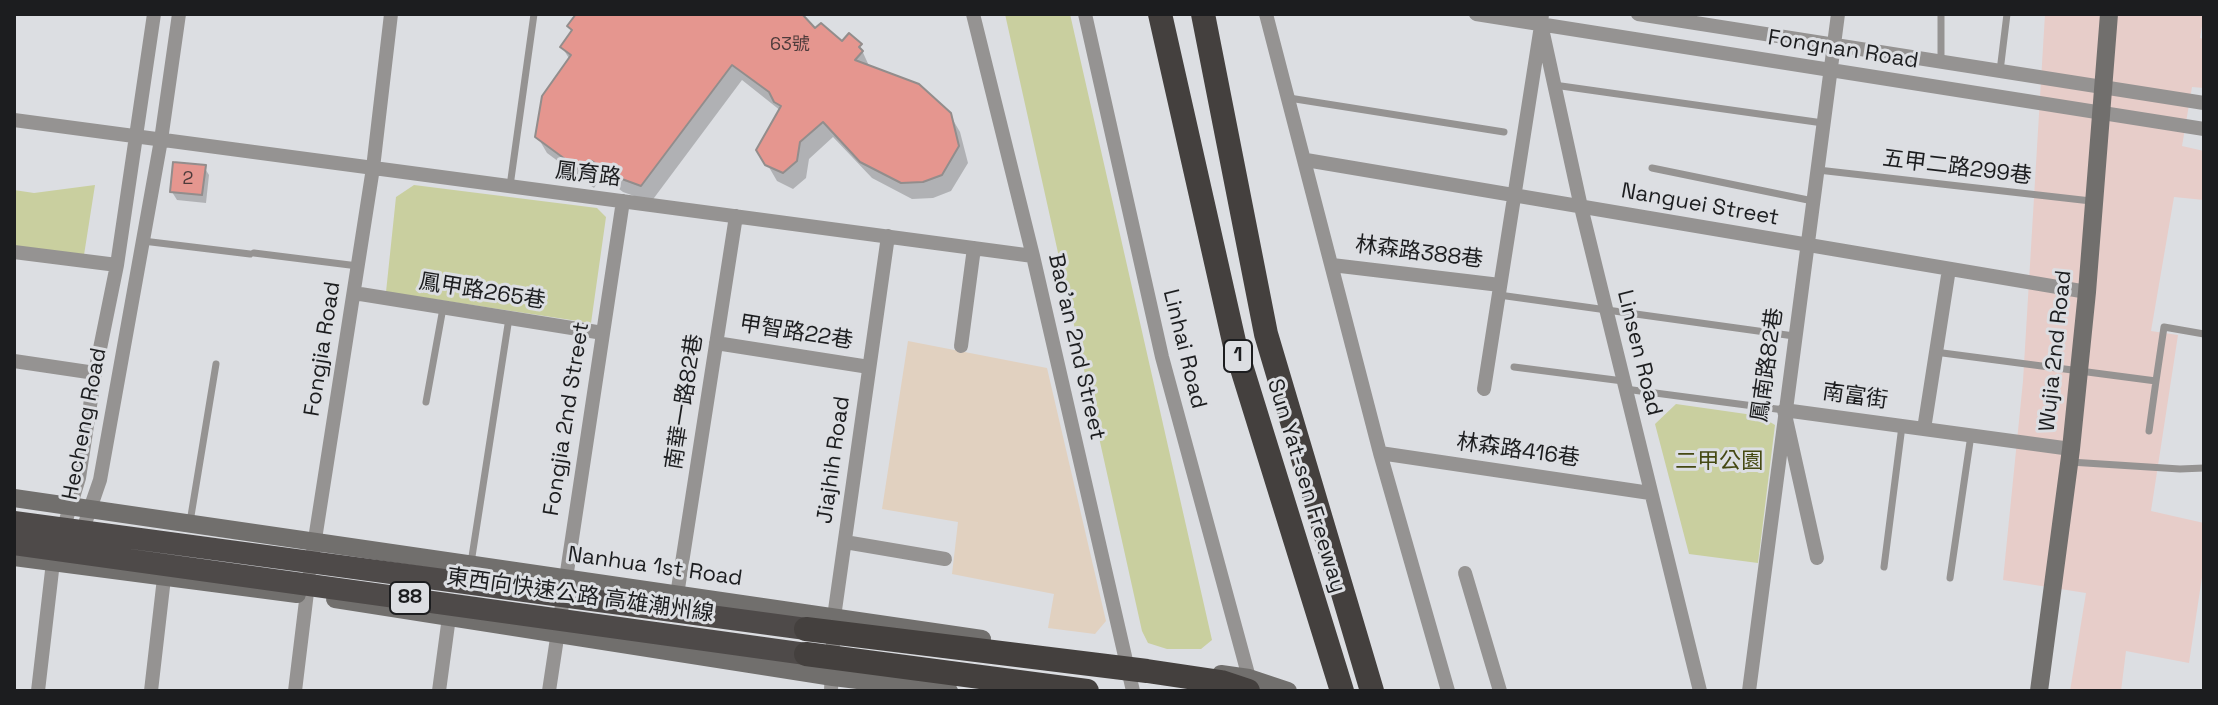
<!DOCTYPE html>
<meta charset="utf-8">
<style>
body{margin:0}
#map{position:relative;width:2218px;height:705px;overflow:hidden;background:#dcdee2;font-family:"Space Grotesk",sans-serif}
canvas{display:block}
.frame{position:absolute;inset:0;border:16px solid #1c1d1f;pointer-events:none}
</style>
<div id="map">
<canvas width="2218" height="705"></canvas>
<div class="frame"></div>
</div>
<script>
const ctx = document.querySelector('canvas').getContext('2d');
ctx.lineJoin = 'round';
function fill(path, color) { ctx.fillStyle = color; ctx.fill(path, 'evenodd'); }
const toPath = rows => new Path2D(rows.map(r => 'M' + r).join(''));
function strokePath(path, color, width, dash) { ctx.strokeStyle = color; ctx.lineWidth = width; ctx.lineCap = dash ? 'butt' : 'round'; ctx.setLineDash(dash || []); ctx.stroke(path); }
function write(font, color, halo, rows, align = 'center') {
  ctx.font = font + ' "Space Grotesk","Noto Sans TC",sans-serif'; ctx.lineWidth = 6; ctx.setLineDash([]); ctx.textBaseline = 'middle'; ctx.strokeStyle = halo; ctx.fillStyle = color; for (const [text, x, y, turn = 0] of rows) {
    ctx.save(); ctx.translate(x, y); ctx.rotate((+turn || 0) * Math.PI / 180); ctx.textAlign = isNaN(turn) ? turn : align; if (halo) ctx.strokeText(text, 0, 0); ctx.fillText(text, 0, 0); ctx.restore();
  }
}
const commercial = toPath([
 [2045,14,2204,14,2200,38,2204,39,2204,88,2192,87,2182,146,2204,151,2204,200,2174,197,2151,331,2178,335,2151,511,2204,523,2204,564,2189,663,2126,651,2121,691,2070,691,2086,593,2003,580,2023,381]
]);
const industrial = toPath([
 [908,341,1047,368,1106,621,1095,634,1048,628,1054,594,952,574,958,522,882,509]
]);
const green = toPath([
 [1005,14,1070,14,1212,640,1201,649,1167,649,1148,643,1142,631],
 [95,185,84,255,14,246,14,190,34,193],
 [414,185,597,208,606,217,591,323,386,292,396,197],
 [1676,404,1760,416,1775,425,1758,563,1689,554,1655,424]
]);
const shadow = toPath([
 [578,14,799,14,815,31,842,43,860,46,870,68,950,115,960,132,968,163,951,191,933,198,912,199,872,178,833,137,809,159,806,178,793,189,777,181,759,150,781,111,742,80,651,202,623,192,602,176,594,188,547,153,537,136,570,60,562,47,573,32,569,26],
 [204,167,209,175,206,203,177,200,172,192]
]);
const building = toPath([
 [576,14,802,14,815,28,821,23,842,41,849,33,862,44,859,47,863,51,855,60,919,84,951,113,959,146,942,175,923,182,901,183,860,162,823,122,800,142,797,161,783,173,765,165,756,150,781,106,774,102,769,92,732,65,641,186,611,175,592,161,584,173,535,137,542,96,571,55,560,47,572,30,567,26,576,14],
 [173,162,206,165,202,195,170,192,173,162]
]);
const service = toPath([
 [1941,14,1941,62],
 [2000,71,2007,14],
 [1554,85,1823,123],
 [1289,98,1504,132],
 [1652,168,1813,201],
 [1818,170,2091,201],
 [510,186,534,14],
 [143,241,250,254],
 [254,253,358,266],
 [1499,295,1794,336],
 [1935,352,2156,381,2164,327,2204,334],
 [1514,367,1623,381],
 [1625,389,1784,410],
 [426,402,443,308],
 [2149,431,2156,381],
 [2070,462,2180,469,2204,468],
 [190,522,216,364],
 [471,563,509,318],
 [1884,567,1902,426],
 [1950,578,1971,435]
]);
const minor = toPath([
 [973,14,1033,256,1133,691],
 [1085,14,1162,357,1251,685],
 [1266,14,1380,453,1448,691],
 [1476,14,2204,129],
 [1542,14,1541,24,1581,207,1700,691],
 [1638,14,2204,103],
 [14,120,1033,256],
 [1306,160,2087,292],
 [14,252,117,265],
 [1332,265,1500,285],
 [354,293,603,333],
 [716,343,869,367],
 [961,346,974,248],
 [14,361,95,373],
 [1484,389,1540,32],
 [1924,429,1949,269],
 [1380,453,1650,493],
 [80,538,100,480,161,140,179,14],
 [845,542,945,559],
 [313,552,373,168,391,14],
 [1817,558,1784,410,2071,449],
 [1465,573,1500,691],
 [677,595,736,216],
 [38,691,53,562,79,478,95,373,117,265,154,14],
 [151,691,164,578],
 [295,691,309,576],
 [439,691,449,617],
 [549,691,623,201],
 [831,691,834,617,888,236],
 [1749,691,1838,14]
]);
const secondary = toPath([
 [14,498,982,639],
 [14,557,297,594],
 [335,599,833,677,949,691],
 [1221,674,1249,678,1288,691],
 [2039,691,2071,449,2087,292,2109,14]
]);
const motorway = toPath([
 [1160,14,1235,346,1342,691],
 [1203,14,1266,334,1372,691]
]);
const trunkBridge = toPath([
 [14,522,806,629],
 [14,544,806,654]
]);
const motorwayBridge = toPath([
 [806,629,1147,671,1221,682,1248,691],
 [806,654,1087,691]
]);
const numberNames = [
 ["63號",790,45],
 ["2",188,179]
];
const shields = [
 [1238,356,28],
 [410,598,40]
];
const shieldNames = [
 ["1",1238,356],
 ["88",410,598]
];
const streetNames = [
 ["Fongnan Road",1843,50,9],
 ["五甲二路299巷",1957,168,7],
 ["鳳育路",588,175,7],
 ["Nanguei Street",1700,205,10],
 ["林森路388巷",1419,253,7],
 ["鳳甲路265巷",482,292,9],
 ["甲智路22巷",796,333,9],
 ["Bao'an 2nd Street",1076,347,77],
 ["Fongjia Road",323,349,-81],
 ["Linhai Road",1184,349,76],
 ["Wujia 2nd Road",2056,351,-84],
 ["Linsen Road",1639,353,76],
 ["鳳南路82巷",1768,365,-82],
 ["南富街",1855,397,8],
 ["南華一路82巷",685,402,-81],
 ["Fongjia 2nd Street",567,419,-81],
 ["Hecheng Road",85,424,-79],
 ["林森路416巷",1518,451,8],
 ["Jiajhih Road",834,460,-82],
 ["Sun Yat-sen Freeway",1306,486,73],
 ["Nanhua 1st Road",655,567,8],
 ["東西向快速公路 高雄潮州線",580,596,8]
];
const parkNames = [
 ["二甲公園",1719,462]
];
fill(commercial, '#e7cdc9');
fill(industrial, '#e1d1c0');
fill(green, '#c9cf9f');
fill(shadow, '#0003');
fill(building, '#e5968f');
strokePath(building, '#928d8c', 2);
strokePath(service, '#959392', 7);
strokePath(minor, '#959392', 14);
strokePath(secondary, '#716f6d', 18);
strokePath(motorway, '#44403e', 24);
strokePath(trunkBridge, '#4e4a49', 22);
strokePath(motorwayBridge, '#44403e', 24);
write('18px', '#4e3b3b', null, numberNames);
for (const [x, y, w] of shields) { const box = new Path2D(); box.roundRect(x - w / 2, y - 16, w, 32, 6); ctx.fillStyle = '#dcdee2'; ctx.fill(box); strokePath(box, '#1c1d1f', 2); }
write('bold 20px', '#1c1d1f', null, shieldNames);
write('22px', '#1c1d1f', '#dcdee2', streetNames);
write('22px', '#454913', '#dcdee2', parkNames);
</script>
